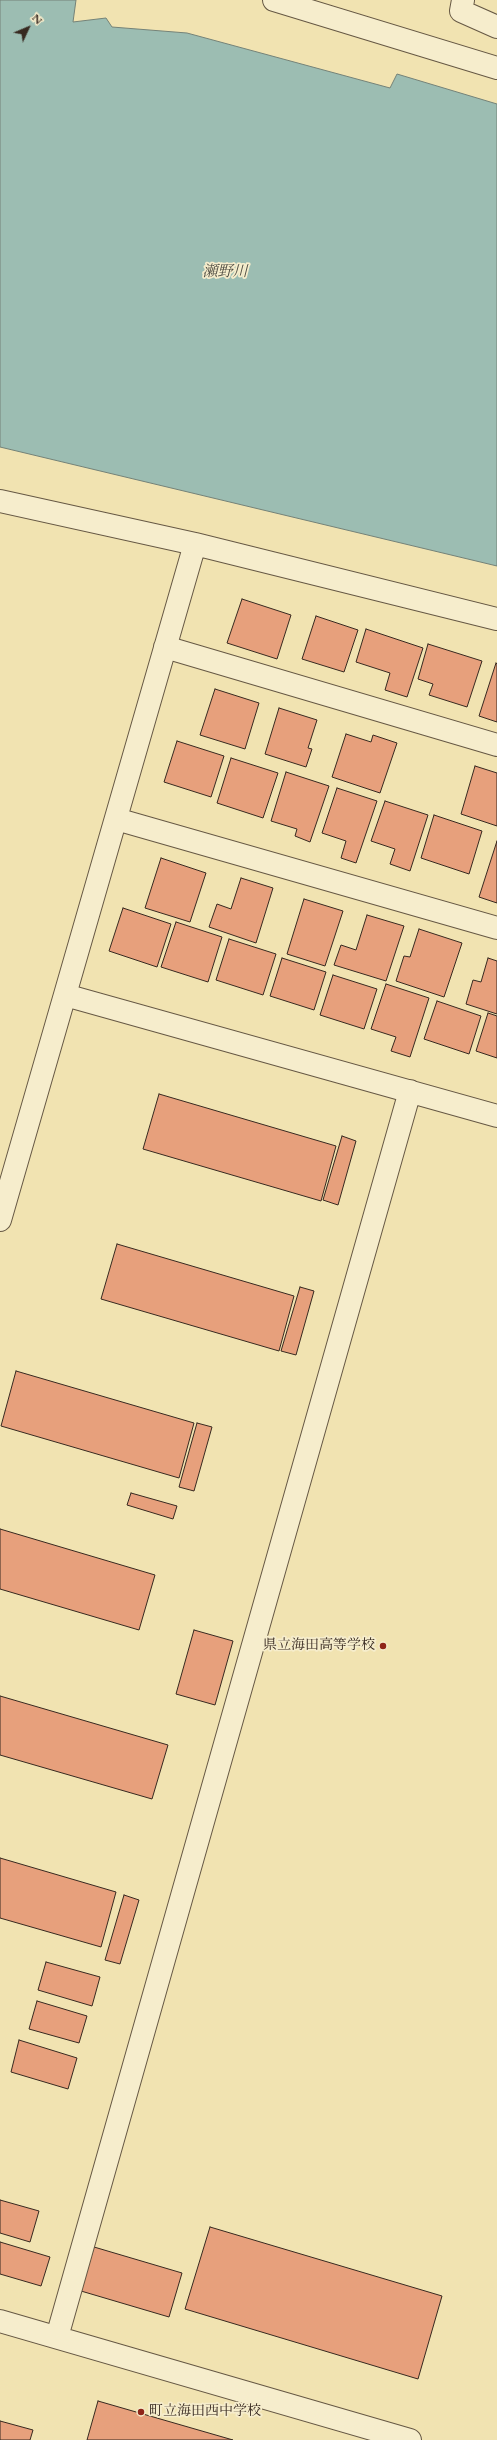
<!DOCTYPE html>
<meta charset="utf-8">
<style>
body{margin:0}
#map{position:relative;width:497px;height:2440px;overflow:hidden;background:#f1e3b1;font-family:Cardo,serif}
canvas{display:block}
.north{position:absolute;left:8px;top:8px;width:40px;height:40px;-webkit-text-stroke:3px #f6edcc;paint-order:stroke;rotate:46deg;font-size:11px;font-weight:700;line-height:16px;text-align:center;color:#372920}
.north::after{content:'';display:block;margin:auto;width:14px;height:18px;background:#372920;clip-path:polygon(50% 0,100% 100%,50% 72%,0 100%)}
</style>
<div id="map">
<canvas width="497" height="2440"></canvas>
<div class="north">N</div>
</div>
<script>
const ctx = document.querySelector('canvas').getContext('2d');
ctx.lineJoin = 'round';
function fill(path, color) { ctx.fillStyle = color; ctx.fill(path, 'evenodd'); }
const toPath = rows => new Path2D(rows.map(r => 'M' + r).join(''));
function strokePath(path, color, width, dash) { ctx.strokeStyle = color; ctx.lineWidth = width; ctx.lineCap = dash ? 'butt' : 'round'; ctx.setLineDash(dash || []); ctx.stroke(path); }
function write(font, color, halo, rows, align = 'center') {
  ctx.font = font + ' Cardo,"Noto Serif JP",serif'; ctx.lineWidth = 3.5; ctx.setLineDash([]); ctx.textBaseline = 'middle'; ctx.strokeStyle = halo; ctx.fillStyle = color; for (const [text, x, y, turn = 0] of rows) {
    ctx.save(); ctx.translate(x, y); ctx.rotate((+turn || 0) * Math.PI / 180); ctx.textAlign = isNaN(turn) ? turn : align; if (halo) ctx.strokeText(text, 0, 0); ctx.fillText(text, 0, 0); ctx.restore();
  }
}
const water = toPath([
 [0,0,76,0,73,22,106,18,112,27,187,33,390,88,397,74,497,104,497,566,0,447,0,0]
]);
const building = toPath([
 [242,599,291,615,277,659,227,643,242,599],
 [316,616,358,630,344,672,302,659,316,616],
 [366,629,423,648,407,697,385,690,390,673,356,662,366,629],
 [428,644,482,661,467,707,429,695,433,684,418,679,428,644],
 [496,663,497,664,497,722,479,716,496,663],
 [215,689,259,703,245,749,200,735,215,689],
 [279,708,317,720,308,748,312,749,306,767,265,754,279,708],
 [346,734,371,742,373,735,397,743,380,793,332,777,346,734],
 [177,741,224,756,211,797,164,782,177,741],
 [231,758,278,773,263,818,217,803,231,758],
 [475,766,497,773,497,826,461,814,475,766],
 [286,772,329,786,310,842,295,836,297,829,271,821,286,772],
 [337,788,377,801,356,863,341,858,346,841,322,833,337,788],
 [385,801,428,815,410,871,390,864,395,849,371,841,385,801],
 [434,815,482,831,469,874,421,858,434,815],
 [497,841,497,903,479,897,497,841],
 [161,858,206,873,190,922,145,908,161,858],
 [241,878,273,888,256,943,209,927,217,904,231,909,241,878],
 [304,899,343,911,325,966,287,954,304,899],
 [123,908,171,924,157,967,109,951,123,908],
 [367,915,404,926,386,981,334,965,341,945,356,950,367,915],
 [176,922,222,937,208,982,161,967,176,922],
 [419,929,462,943,444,997,396,981,404,956,410,957,419,929],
 [229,939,276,954,263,995,216,980,229,939],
 [282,958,326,972,314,1010,270,996,282,958],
 [488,958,497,961,497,1014,466,1004,473,980,481,982,488,958],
 [333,975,377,989,364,1029,320,1015,333,975],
 [386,984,429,998,410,1057,391,1051,396,1037,371,1029,386,984],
 [437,1001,481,1016,469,1054,424,1039,437,1001],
 [488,1013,497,1016,497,1058,476,1051,488,1013],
 [159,1094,336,1146,321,1201,143,1149,159,1094],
 [342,1136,356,1141,338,1205,323,1200,342,1136],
 [117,1244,294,1296,279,1351,101,1299,117,1244],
 [300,1287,314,1291,296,1355,281,1351,300,1287],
 [16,1371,194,1423,179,1478,1,1426,16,1371],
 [197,1423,212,1427,194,1491,179,1487,197,1423],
 [131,1493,177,1506,173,1519,127,1505,131,1493],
 [0,1529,155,1575,139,1630,0,1589,0,1529],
 [194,1630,233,1641,215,1705,176,1694,194,1630],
 [0,1696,168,1745,152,1799,0,1755,0,1696],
 [0,1858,116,1892,101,1947,0,1918,0,1858],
 [124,1895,139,1900,120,1964,105,1960,124,1895],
 [46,1962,100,1977,92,2006,38,1990,46,1962],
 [37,2001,87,2016,79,2043,29,2029,37,2001],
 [19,2040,77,2058,68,2089,11,2072,19,2040],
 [0,2200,39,2211,30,2242,0,2233,0,2200],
 [210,2227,442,2296,418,2379,185,2309,210,2227],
 [0,2242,50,2257,41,2286,0,2274,0,2242],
 [94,2247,182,2273,169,2317,81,2291,94,2247],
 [98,2401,233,2440,87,2440,98,2401],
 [0,2421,33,2430,30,2440,0,2440,0,2421]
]);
const minor = toPath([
 [274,0,497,68],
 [463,0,461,11,497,27],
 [0,501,195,544,497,619],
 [165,647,497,745],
 [116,819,497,928],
 [65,995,497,1116],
 [0,1220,195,544],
 [0,2321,410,2440],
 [57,2337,410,1091]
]);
const markers = [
 [383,1646,4,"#8f2418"],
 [141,2412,4,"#8f2418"]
];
const poiNames = [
 ["県立海田高等学校",375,1646],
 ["町立海田西中学校",149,2412,"left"]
];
const waterNames = [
 ["瀬野川",225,273]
];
fill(water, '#9cbdb2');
strokePath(water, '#748278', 1);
fill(building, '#e7a07c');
strokePath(building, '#372920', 1);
strokePath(minor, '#665844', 24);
strokePath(minor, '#f6edcc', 22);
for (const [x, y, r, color] of markers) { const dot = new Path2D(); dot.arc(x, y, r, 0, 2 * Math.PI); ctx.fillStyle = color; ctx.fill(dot); strokePath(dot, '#f6edcc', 1.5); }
write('14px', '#372920', '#f6edcc', poiNames, 'right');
write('italic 15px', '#504e44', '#f6edcc', waterNames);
</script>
